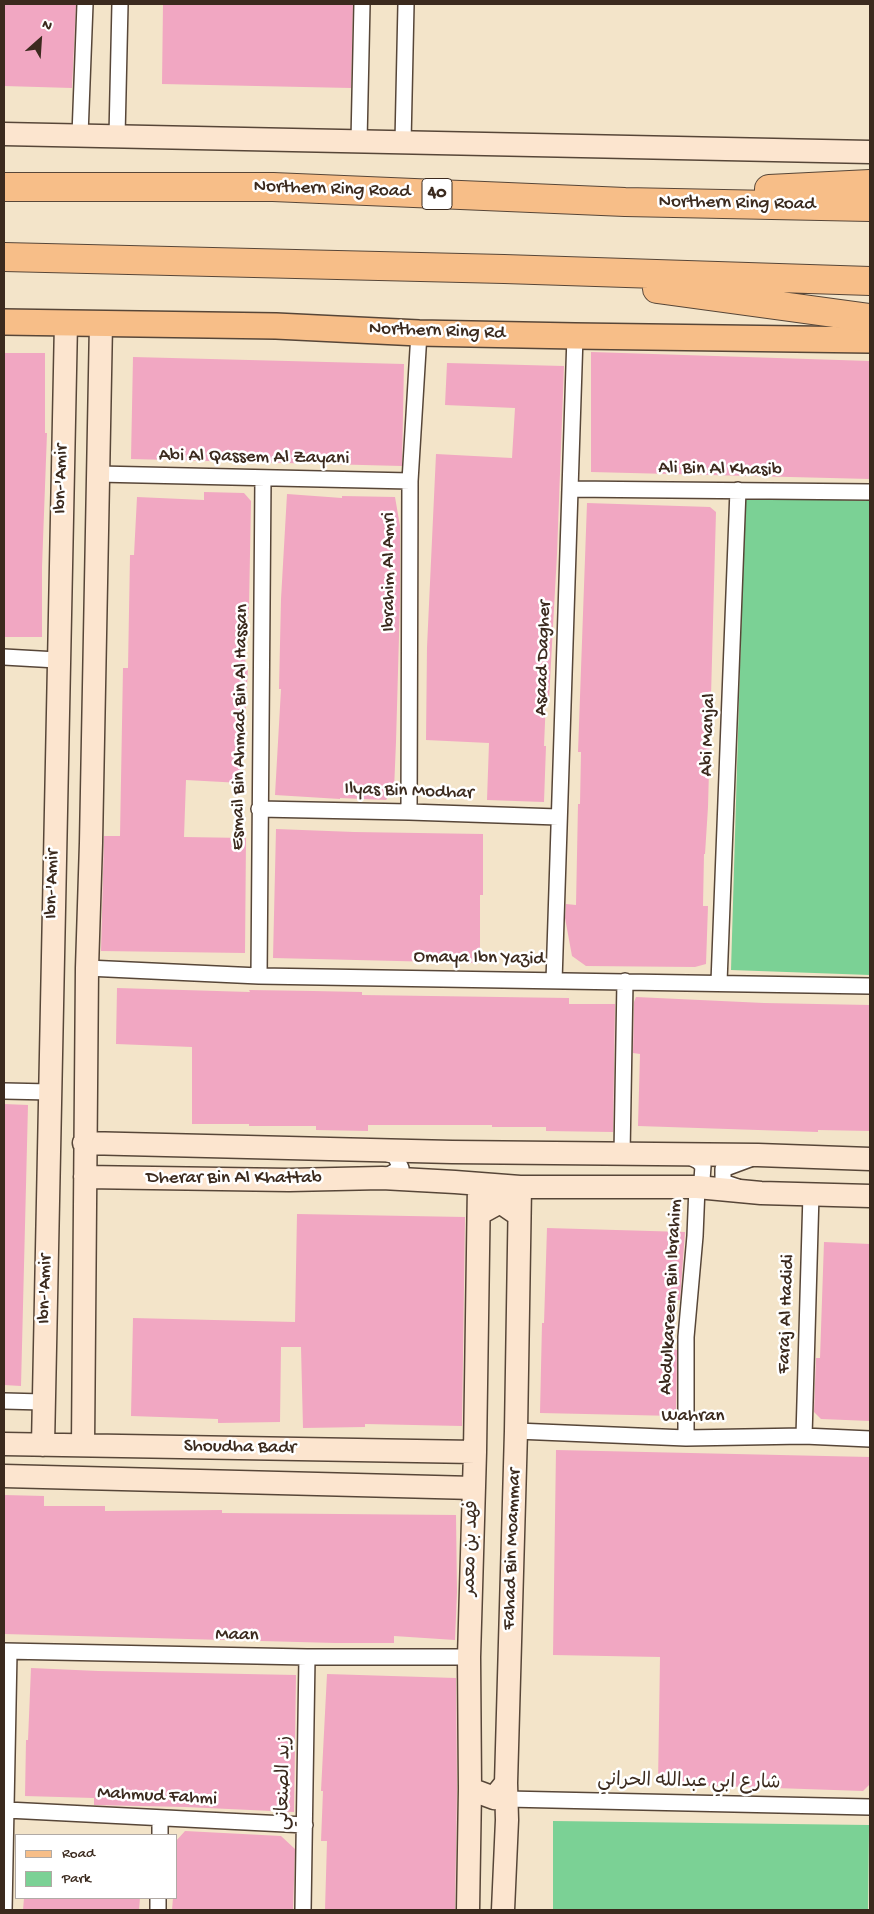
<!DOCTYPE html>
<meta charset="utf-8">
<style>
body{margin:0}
#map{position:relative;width:874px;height:1914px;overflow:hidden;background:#f3e4c9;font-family:"Gochi Hand",sans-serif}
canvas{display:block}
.frame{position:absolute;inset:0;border:5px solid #3b2a1e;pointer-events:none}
.legend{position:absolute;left:15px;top:1834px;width:162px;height:65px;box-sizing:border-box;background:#fff;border:1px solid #b1aaa5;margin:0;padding:6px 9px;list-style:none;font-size:15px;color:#3b2a1e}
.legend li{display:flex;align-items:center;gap:10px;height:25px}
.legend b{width:25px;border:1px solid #b1aaa5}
.north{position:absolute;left:15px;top:15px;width:50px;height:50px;-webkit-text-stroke:4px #fff;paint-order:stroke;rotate:26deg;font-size:14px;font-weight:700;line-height:20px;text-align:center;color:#3b2a1e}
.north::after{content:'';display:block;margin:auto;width:18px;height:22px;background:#3b2a1e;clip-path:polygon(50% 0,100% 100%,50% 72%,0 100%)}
</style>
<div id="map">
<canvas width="874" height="1914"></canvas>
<div class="frame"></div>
<ul class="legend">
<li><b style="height:6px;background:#f7be88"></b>Road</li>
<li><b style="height:14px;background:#7bd195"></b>Park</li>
</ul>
<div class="north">N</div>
</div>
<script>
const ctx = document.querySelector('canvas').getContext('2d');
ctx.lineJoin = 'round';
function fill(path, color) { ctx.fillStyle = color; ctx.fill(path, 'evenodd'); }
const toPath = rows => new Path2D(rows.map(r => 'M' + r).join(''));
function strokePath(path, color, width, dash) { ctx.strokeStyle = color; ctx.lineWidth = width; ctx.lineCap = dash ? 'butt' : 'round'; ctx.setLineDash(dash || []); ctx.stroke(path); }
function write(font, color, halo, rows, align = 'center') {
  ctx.font = font + ' "Gochi Hand","Playpen Sans Arabic",sans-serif'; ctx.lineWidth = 5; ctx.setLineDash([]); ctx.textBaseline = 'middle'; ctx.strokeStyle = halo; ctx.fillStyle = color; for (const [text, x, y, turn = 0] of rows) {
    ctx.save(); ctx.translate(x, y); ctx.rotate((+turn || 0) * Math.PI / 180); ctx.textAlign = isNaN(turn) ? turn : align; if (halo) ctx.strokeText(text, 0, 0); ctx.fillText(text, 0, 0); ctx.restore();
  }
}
const green = toPath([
 [745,497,870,501,870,975,731,970],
 [553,1821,869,1825,868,1910,553,1910]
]);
const building = toPath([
 [4,4,76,4,72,88,4,86],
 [163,4,353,4,351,88,162,84],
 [591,352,870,361,870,479,591,472],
 [4,353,45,353,45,433,47,433,42,567,42,637,4,637],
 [133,357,404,364,402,466,131,459],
 [447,363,564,366,557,554,549,699,546,699,544,746,546,746,544,802,487,800,489,743,426,740,427,647,436,454,512,458,515,408,445,405],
 [204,492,244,493,251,501,249,607,245,667,248,667,245,724,244,724,241,783,186,780,184,837,246,838,245,953,101,951,104,836,120,836,123,668,128,668,130,555,134,555,137,497,204,500],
 [287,494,342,498,342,496,395,497,400,526,400,601,396,742,394,790,386,800,340,798,340,799,275,795,281,689,279,689,281,599],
 [587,503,710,507,716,512,708,807,705,854,704,854,703,906,708,906,706,964,695,967,586,966,572,956,565,918,566,904,576,905,578,804,580,804,581,752,578,752],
 [276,829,354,832,483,834,483,895,480,895,480,963,273,958],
 [117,988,250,992,249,990,313,991,362,992,362,995,569,998,569,1004,615,1004,613,1132,546,1131,546,1127,492,1127,492,1125,368,1125,368,1131,316,1130,316,1126,249,1126,249,1124,192,1124,192,1047,116,1044],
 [636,997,764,1003,870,1005,870,1131,818,1130,818,1132,638,1126,640,1054,633,1053,634,1002],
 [4,1104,28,1105,21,1386,4,1385],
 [297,1214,465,1217,462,1426,365,1424,365,1427,303,1428,301,1347,281,1347,280,1422,218,1423,218,1419,131,1416,133,1318,295,1322],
 [547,1228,685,1232,680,1300,675,1300,673,1349,677,1350,676,1416,540,1413,542,1323,544,1323],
 [824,1242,870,1244,870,1421,821,1419,814,1412,816,1358,820,1358],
 [556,1450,870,1457,870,1784,863,1791,658,1784,660,1657,553,1655],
 [4,1495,44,1496,44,1506,105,1506,105,1511,222,1510,222,1513,456,1515,457,1592,455,1640,394,1636,394,1643,335,1643,4,1634],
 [31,1668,98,1671,296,1675,294,1812,185,1807,94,1805,94,1798,25,1796,26,1740,28,1740],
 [327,1674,456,1678,457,1789,455,1910,325,1910,327,1841,321,1841,323,1791,321,1791],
 [185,1831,281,1836,295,1849,293,1910,172,1910,173,1898,176,1898,176,1841],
 [24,1898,140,1898,139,1910,23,1910]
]);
const street = toPath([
 [80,135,85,4],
 [117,136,120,4],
 [359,141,362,4],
 [403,142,406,4],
 [98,474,410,481],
 [570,489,870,492],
 [4,657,57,660],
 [259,809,409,812,558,817],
 [409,812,410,481,419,333],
 [87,968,259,976,870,986],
 [259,976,263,478],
 [554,981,575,336],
 [719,982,738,490],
 [4,1091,51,1092],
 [382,1152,395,1156,401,1168,383,1178],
 [622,1154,625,981],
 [686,1155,698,1161,703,1166,702,1180,697,1187,695,1236,686,1337,686,1438],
 [738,1187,723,1182,723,1169,750,1159],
 [4,1401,43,1402],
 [516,1431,686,1438,804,1436,870,1439],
 [804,1436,811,1194],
 [4,1651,307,1657,469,1657],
 [507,1799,870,1807],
 [7,1810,305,1825],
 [160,1835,160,1818],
 [4,1910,9,1652],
 [158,1910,158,1898],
 [303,1910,307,1657]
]);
const secondary = toPath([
 [4,134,870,152],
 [84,1143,452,1152,758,1155,870,1159],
 [85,1177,289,1180,382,1178,455,1182,520,1187,697,1187,761,1193,870,1196],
 [480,1213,500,1202,519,1215],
 [4,1444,475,1452],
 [43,1445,66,322],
 [83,1445,87,968,91,843,101,323],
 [4,1476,474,1488],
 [470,1789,494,1798,506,1783],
 [468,1910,470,1789,469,1657,475,1452,479,1185],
 [503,1910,507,1820,506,1783,516,1431,520,1187]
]);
const primary = toPath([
 [4,322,276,326,419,333,575,336,870,340]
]);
const highway = toPath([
 [4,187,273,187,625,202,870,207],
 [769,189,870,184],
 [4,257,504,269,870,281],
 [657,289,870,318]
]);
const shields = [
 [437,194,30]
];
const shieldNames = [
 ["40",437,194]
];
const streetNames = [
 ["Northern Ring Road",332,190,2],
 ["Northern Ring Road",737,204,1],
 ["Northern Ring Rd",437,332,2],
 ["Abi Al Qassem Al Zayani",254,458,1],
 ["Ali Bin Al Khasib",720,470,1],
 ["Ibn-'Amir",62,479,-89],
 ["Ibrahim Al Amri",390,572,-90],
 ["Asaad Dagher",544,658,-88],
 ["Esmail Bin Ahmad Bin Al Hassan",241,727,-89],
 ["Abi Manjal",709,735,-88],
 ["Ilyas Bin Modhar",409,792,2],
 ["Ibn-'Amir",53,884,-89],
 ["Omaya Ibn Yazid",479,959,1],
 ["Dherar Bin Al Khattab",234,1179],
 ["Ibn-'Amir",46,1289,-89],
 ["Abdulkareem Bin Ibrahim",672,1297,-87],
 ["Faraj Al Hadidi",787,1314,-88],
 ["Wahran",693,1417],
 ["Shoudha Badr",240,1448,1],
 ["فهد بن معمر",472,1548,-88],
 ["Fahad Bin Moammar",513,1549,-88],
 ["Maan",237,1636,1],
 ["زيد الصنعاني",285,1783,-89],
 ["شارع ابي عبدالله الحراني",689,1783,1],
 ["Mahmud Fahmi",157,1797,3]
];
fill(green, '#7bd195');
fill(building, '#f1a7c2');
strokePath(street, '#574638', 18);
strokePath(secondary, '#574638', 25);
strokePath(primary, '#574638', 28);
strokePath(highway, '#574638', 30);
strokePath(street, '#fff', 15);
strokePath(secondary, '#fce5cf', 22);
strokePath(primary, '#f7be88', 25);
strokePath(highway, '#f7be88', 28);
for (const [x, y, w] of shields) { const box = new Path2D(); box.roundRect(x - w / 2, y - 15.5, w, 31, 4); ctx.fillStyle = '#fff'; ctx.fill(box); strokePath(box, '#3b2a1e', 1); }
write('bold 18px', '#3b2a1e', null, shieldNames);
write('19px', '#3b2a1e', '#fff', streetNames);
</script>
